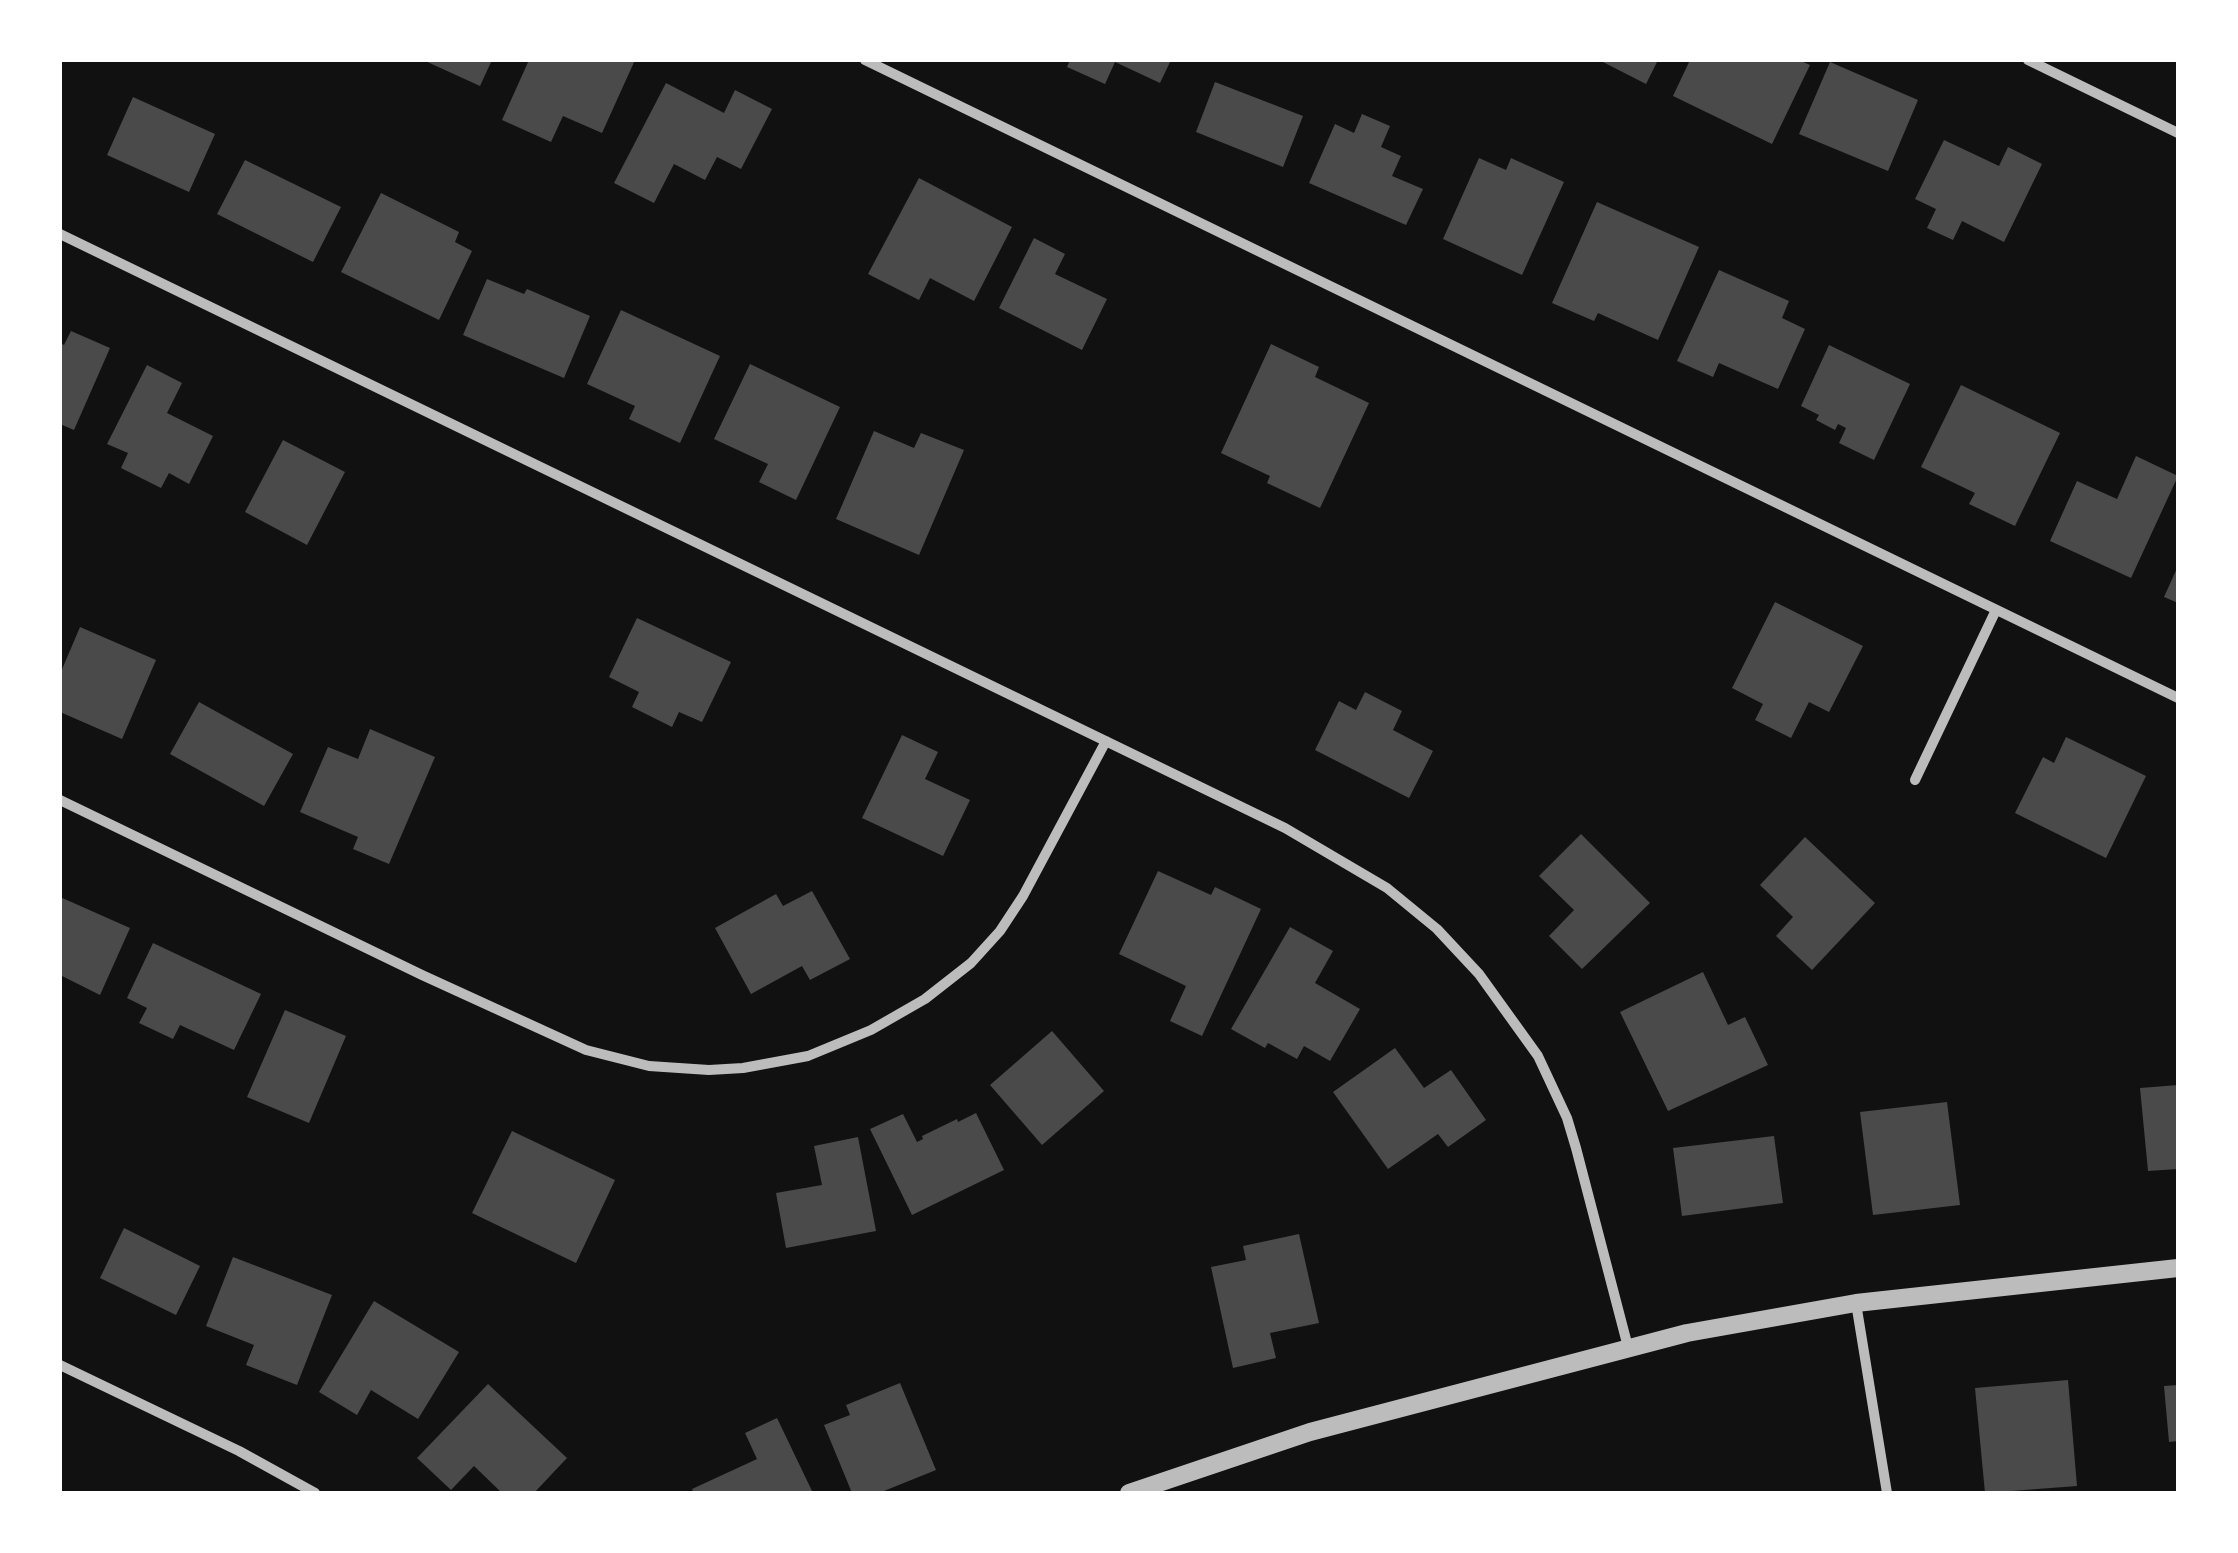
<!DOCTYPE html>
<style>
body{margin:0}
#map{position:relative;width:2238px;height:1553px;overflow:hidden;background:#111;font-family:"Source Sans 3",sans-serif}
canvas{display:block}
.frame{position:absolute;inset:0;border:62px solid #fff;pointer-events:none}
</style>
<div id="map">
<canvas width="2238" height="1553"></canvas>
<div class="frame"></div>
</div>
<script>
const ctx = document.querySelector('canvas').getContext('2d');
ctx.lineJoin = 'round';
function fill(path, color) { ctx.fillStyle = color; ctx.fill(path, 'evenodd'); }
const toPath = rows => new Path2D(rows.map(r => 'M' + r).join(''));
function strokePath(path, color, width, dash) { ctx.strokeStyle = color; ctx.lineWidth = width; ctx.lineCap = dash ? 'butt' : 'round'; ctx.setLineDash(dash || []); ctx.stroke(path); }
const building = toPath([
 [423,60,492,60,480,86],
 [529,60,635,60,602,133,563,116,551,142,502,120],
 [1070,60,1171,60,1160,83,1115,62,1105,84,1067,67],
 [1599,60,1658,60,1646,84],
 [1690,60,1799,60,1810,65,1772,144,1673,96],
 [1830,62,1918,100,1888,171,1799,134],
 [1215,82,1303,116,1283,167,1196,132],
 [666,83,724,113,735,90,772,109,741,169,717,157,705,180,674,164,654,203,614,183],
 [133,97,215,134,189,192,107,155],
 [1362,114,1390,126,1381,147,1401,156,1392,176,1423,189,1406,225,1309,183,1335,124,1354,133],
 [1944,140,1999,166,2008,147,2042,164,2004,242,1962,221,1953,240,1927,228,1936,209,1915,199],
 [1479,158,1506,170,1511,158,1564,182,1522,275,1443,239],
 [245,160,341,207,313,262,217,214],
 [919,178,1012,227,974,301,930,278,919,300,868,274],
 [381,193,459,232,455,242,472,251,439,320,341,272],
 [1597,202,1699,247,1658,340,1598,313,1594,321,1552,303],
 [1034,238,1065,254,1055,274,1107,299,1082,350,999,308],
 [1719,270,1789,301,1782,318,1805,329,1778,389,1719,363,1713,377,1677,361],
 [487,279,524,294,527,289,590,316,564,378,463,335],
 [621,310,720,356,680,443,629,419,635,406,587,384],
 [71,331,110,348,74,430,60,424,60,343,64,345],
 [1271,344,1319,367,1315,377,1369,403,1320,508,1267,483,1270,476,1221,453],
 [1829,345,1910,384,1874,460,1839,443,1846,428,1838,424,1835,430,1816,420,1819,415,1801,406],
 [750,364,840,407,796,500,759,482,768,464,714,439],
 [147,365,182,383,167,413,213,436,189,484,169,473,161,488,121,468,128,453,107,444],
 [1961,385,2060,433,2015,526,1969,504,1975,493,1921,467],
 [874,431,914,448,921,433,964,450,919,555,836,519],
 [283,440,345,472,307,545,245,512],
 [2136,456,2178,476,2131,578,2050,541,2077,481,2117,499],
 [2178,566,2178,603,2164,597],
 [1775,602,1863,646,1829,712,1809,702,1791,738,1755,720,1763,704,1732,688],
 [637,618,731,662,702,722,679,712,672,727,632,707,639,692,609,677],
 [80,627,156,660,122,739,60,712,60,674],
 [1365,692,1402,711,1393,730,1433,751,1409,798,1315,750,1339,701,1356,710],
 [199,702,293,754,264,806,170,754],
 [370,729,435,757,389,864,353,849,358,837,300,812,328,747,358,759],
 [902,735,938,752,925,779,970,800,943,856,862,818],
 [2066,737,2146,776,2106,858,2015,813,2043,757,2054,763],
 [1581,834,1650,903,1582,969,1549,936,1574,910,1539,876],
 [1805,837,1875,903,1812,970,1776,936,1793,917,1760,885],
 [1158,871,1211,895,1215,887,1261,909,1202,1036,1170,1021,1186,986,1119,954],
 [812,891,850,959,810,980,802,966,751,994,715,928,776,894,783,906],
 [60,897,130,928,100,995,60,975],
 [1290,927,1333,951,1315,983,1360,1009,1330,1061,1304,1046,1297,1059,1268,1043,1265,1048,1231,1029],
 [153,943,261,994,234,1050,180,1025,173,1039,139,1023,147,1008,127,998],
 [1703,972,1728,1025,1745,1017,1768,1065,1668,1111,1620,1012],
 [285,1010,346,1036,309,1123,247,1097],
 [1052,1031,1104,1091,1042,1145,990,1085],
 [1395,1048,1424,1088,1451,1070,1486,1120,1448,1147,1438,1134,1388,1169,1333,1092],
 [2178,1085,2178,1169,2148,1171,2140,1088],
 [1947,1102,1960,1205,1873,1215,1860,1112],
 [976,1113,1004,1170,912,1215,870,1129,903,1114,917,1142,923,1139,922,1136,957,1119,958,1122],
 [512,1131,615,1180,576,1263,472,1213],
 [1774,1136,1783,1203,1682,1216,1673,1148],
 [858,1137,876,1231,786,1248,776,1193,822,1185,814,1146],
 [124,1228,200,1266,176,1315,100,1278],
 [1299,1234,1319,1323,1270,1333,1276,1358,1233,1368,1211,1267,1246,1260,1243,1246],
 [233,1257,332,1295,297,1385,246,1365,254,1345,206,1326],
 [374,1301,459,1352,418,1419,371,1390,357,1415,319,1392],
 [2068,1380,2077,1486,1985,1493,1975,1388],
 [900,1383,936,1470,879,1493,852,1493,824,1425,850,1415,846,1405],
 [488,1384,567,1458,534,1493,502,1493,474,1466,451,1490,417,1458],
 [2178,1385,2178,1441,2169,1442,2164,1386],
 [777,1418,813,1493,694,1493,692,1489,757,1459,745,1433]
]);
const minor = toPath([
 [865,60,2178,698],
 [2028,60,2178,133],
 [60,234,1285,828,1387,888,1437,929,1479,974,1538,1056,1567,1118,1576,1148,1628,1347],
 [1915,780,1996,610],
 [60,800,422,975,586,1050,649,1066,709,1070,743,1068,808,1056,871,1030,925,999,971,963,1000,931,1023,896,1106,741],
 [1856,1303,1887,1493],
 [60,1365,239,1451,315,1493]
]);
const tertiary = toPath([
 [1129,1493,1310,1432,1687,1333,1856,1303,2178,1268]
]);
fill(building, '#4a4a4a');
strokePath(minor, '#bcbcbc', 10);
strokePath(tertiary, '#bcbcbc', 18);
</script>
